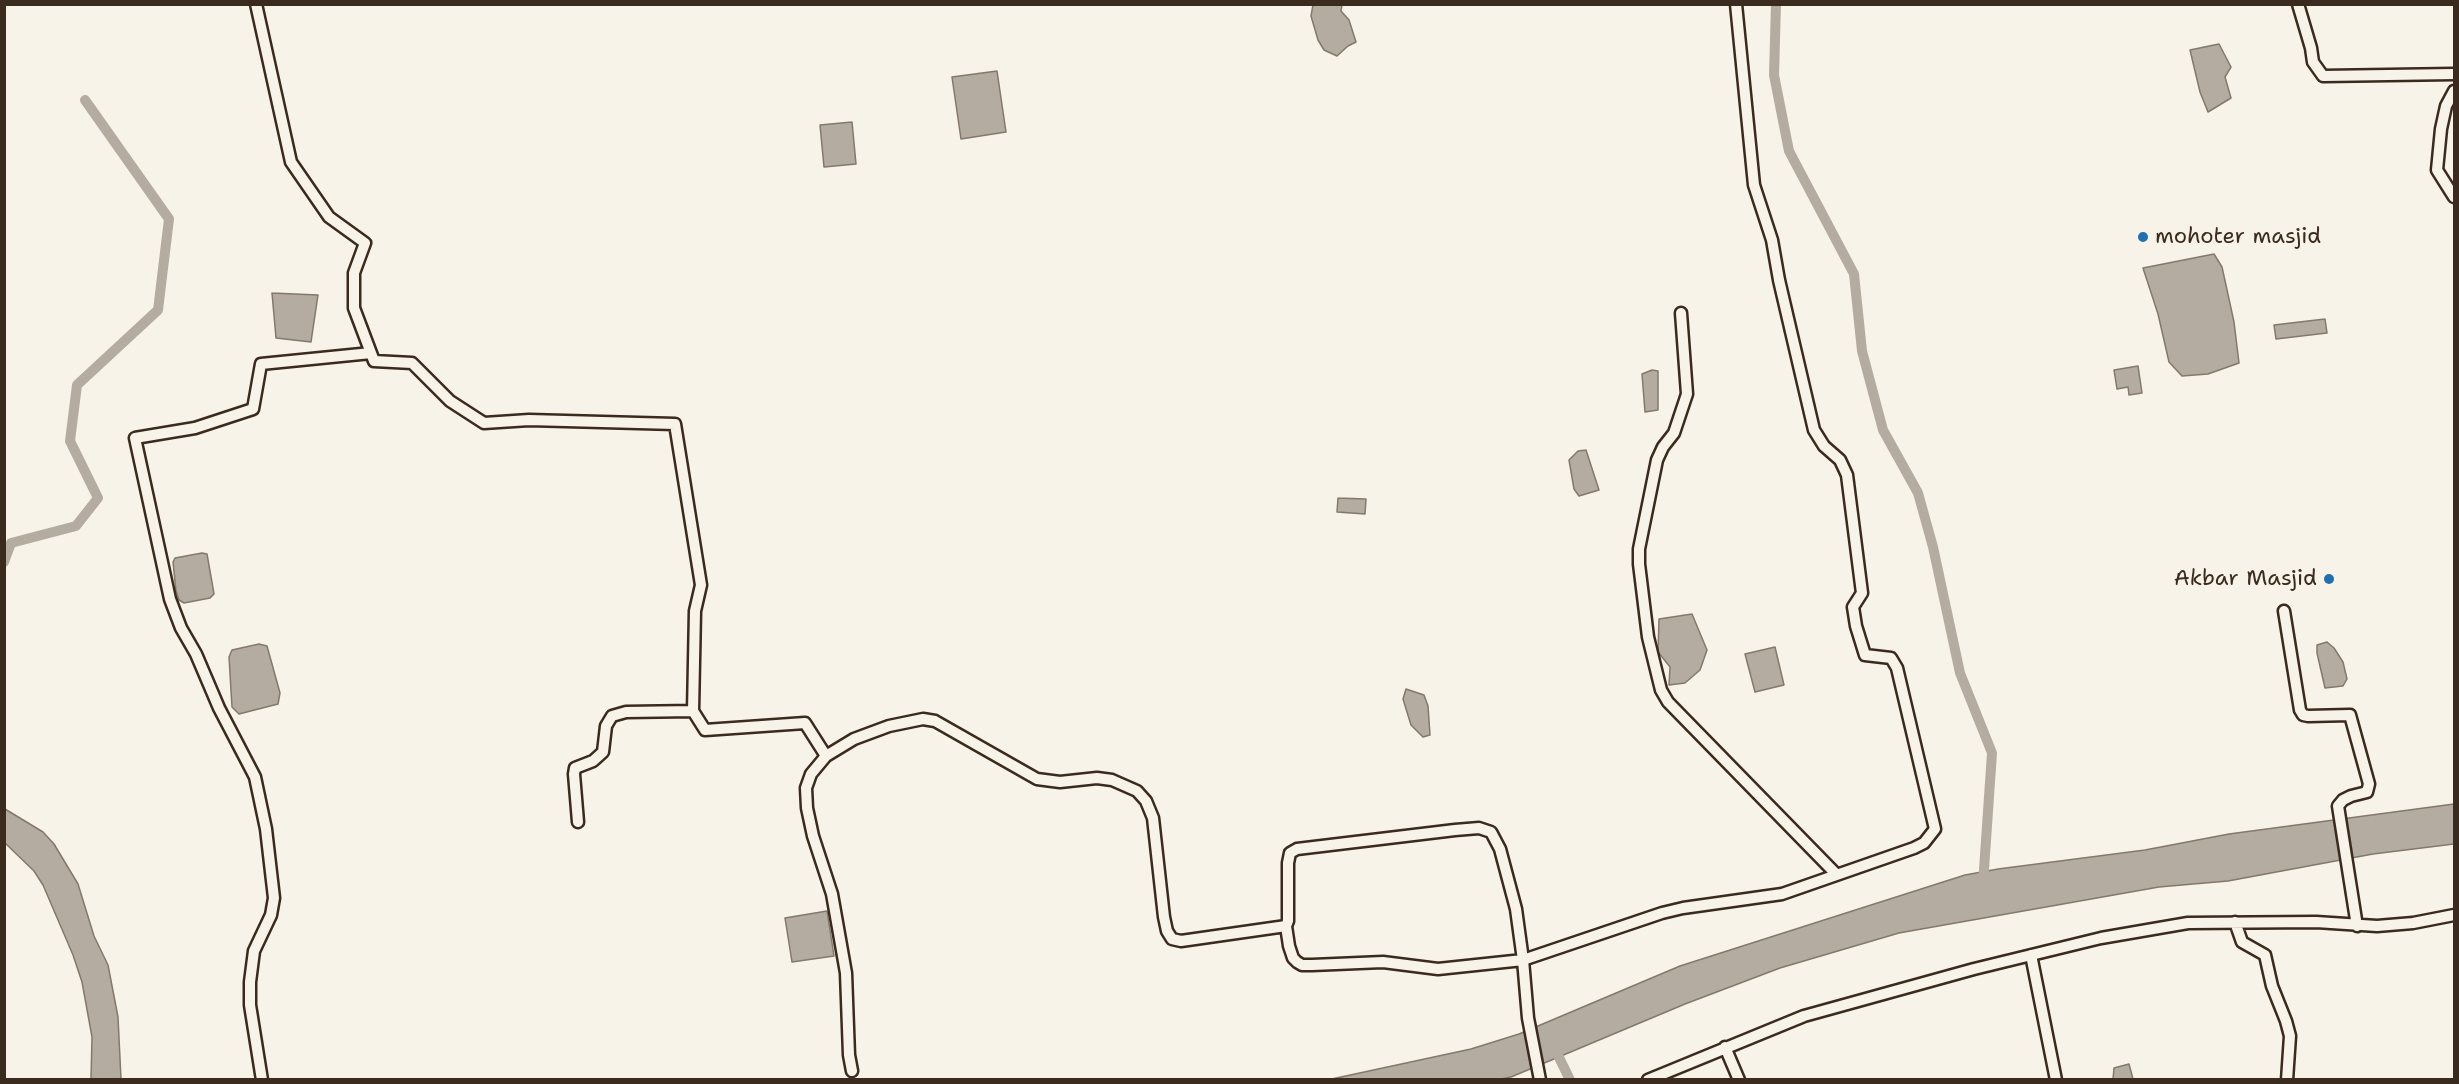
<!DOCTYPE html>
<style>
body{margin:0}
#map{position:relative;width:2459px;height:1084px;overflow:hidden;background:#f7f3e8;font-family:"Shantell Sans",sans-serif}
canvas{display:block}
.frame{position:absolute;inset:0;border:6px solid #3b2a1e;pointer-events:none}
</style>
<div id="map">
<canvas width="2459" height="1084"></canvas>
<div class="frame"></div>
</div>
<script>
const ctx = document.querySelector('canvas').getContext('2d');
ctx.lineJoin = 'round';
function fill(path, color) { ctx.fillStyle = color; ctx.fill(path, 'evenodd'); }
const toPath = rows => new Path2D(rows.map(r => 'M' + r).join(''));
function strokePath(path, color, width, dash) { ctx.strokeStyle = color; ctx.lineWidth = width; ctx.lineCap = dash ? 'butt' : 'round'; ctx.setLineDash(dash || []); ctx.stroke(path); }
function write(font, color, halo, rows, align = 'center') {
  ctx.font = font + ' "Shantell Sans",sans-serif'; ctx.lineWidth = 4.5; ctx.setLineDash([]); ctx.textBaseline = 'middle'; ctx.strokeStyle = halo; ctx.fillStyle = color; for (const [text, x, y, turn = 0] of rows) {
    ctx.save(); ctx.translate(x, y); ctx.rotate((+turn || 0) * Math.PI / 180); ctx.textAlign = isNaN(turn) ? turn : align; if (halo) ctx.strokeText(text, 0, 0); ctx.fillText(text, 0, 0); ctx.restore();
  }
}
const water = toPath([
 [1313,5,1342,5,1341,11,1349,20,1356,42,1348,46,1337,56,1324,50,1318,40,1311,16,1313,5],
 [2219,44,2231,67,2225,77,2231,98,2208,112,2200,92,2190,50,2219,44],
 [997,71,1006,132,961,139,952,77,997,71],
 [852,122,856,164,824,167,820,125,852,122],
 [2214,254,2222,267,2234,322,2239,363,2208,374,2182,376,2169,362,2158,314,2143,268,2214,254],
 [272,293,318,295,311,342,276,338,272,293],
 [2325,319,2327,333,2276,339,2274,325,2325,319],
 [2138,366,2142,393,2129,395,2128,387,2117,389,2114,370,2138,366],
 [1652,370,1658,371,1658,410,1645,412,1642,374,1652,370],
 [1586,450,1599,490,1579,496,1574,489,1569,460,1578,451,1586,450],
 [1338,498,1366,499,1365,514,1337,512,1338,498],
 [202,553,207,554,214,594,210,598,184,603,179,600,176,591,173,562,175,558,202,553],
 [1692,614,1707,650,1700,670,1685,683,1669,685,1670,667,1658,652,1659,619,1692,614],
 [2327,642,2334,648,2343,662,2347,679,2343,686,2325,688,2317,653,2317,645,2327,642],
 [259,644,267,646,280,693,278,704,239,714,232,707,229,657,232,650,259,644],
 [1775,647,1784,685,1755,692,1745,654,1775,647],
 [1406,689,1424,695,1428,706,1430,735,1423,737,1411,725,1403,699,1406,689],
 [2454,804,2454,844,2373,854,2228,881,2159,887,1899,933,1780,968,1685,1004,1511,1077,1496,1080,1327,1080,1471,1049,1519,1034,1680,966,1965,875,1998,869,2145,850,2229,834,2454,804],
 [5,809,43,832,54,844,78,884,94,936,108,965,118,1017,121,1079,91,1079,92,1037,82,982,73,955,43,885,34,871,5,843,5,809],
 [827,911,834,956,792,962,785,918,827,911],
 [2129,1064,2133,1079,2113,1079,2114,1068,2129,1064]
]);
const canal = toPath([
 [1776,4,1774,75,1789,151,1854,274,1862,351,1883,430,1918,493,1933,547,1960,673,1992,753,1983,884],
 [4,562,11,543,76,526,98,498,70,441,77,385,158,310,169,219,85,100],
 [1553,1045,1570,1080]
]);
const street = toPath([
 [256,4,291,162,329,217,365,243,354,273,354,308,374,361,412,363,450,401,484,423,529,420,675,424,701,585,695,611,693,711,705,730,805,723,826,756],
 [2298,4,2311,48,2313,62,2323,76,2454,74],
 [2454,91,2446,106,2441,129,2437,170,2454,197],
 [1681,313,1687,394,1674,433,1663,447,1657,460,1639,549,1639,564,1648,637,1661,690,1668,702,1836,874],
 [2284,611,2300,710,2303,715,2308,716,2350,715,2369,784,2367,792,2351,796,2343,800,2338,806,2357,926],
 [578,822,574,774,575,768,593,761,603,752,606,726,612,716,626,712,693,711],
 [2235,922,2242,942,2265,955,2272,986,2286,1021,2290,1036,2287,1080],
 [2031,955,2056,1080],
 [1725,1047,1739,1080],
 [852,1071,849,1055,846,973,832,894,813,836,807,808,806,788,811,774,826,756,854,739,889,726,923,719,935,721,1037,779,1060,782,1097,778,1112,780,1137,791,1146,801,1153,818,1164,917,1167,931,1172,939,1181,941,1286,926],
 [262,1080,250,1005,250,982,254,951,271,915,274,898,266,829,255,777,219,708,196,654,181,628,170,599,135,438,195,428,253,409,261,364,371,353],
 [1540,1080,1528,1018,1523,960,1516,909,1500,849,1491,832,1479,828,1455,830,1297,849,1290,853,1288,863,1288,921,1286,926,1289,946,1293,958,1297,962,1302,965,1312,965,1383,962,1438,969,1523,960,1662,913,1683,908,1782,894,1914,848,1924,843,1935,829,1897,668,1891,658,1865,655,1856,626,1853,607,1862,593,1847,475,1840,460,1824,446,1814,430,1779,280,1772,240,1754,185,1736,4],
 [1648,1080,1804,1016,1974,969,2101,938,2188,923,2316,922,2377,926,2413,923,2454,915]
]);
const markers = [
 [2143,237,6,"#1f6fb2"],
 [2329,579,6,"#1f6fb2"]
];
const poiNames = [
 ["mohoter masjid",2155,237],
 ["Akbar Masjid",2317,579,"right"]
];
fill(water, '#b4aca0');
strokePath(water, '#84786c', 1.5);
strokePath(canal, '#b4aca0', 10);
strokePath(street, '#3b2a1e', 15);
strokePath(street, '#f7f3e8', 10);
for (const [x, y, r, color] of markers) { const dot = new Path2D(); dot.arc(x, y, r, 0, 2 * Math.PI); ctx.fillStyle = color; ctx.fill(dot); strokePath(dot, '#f7f3e8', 2); }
write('22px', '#3b2a1e', '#f7f3e8', poiNames, 'left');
</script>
